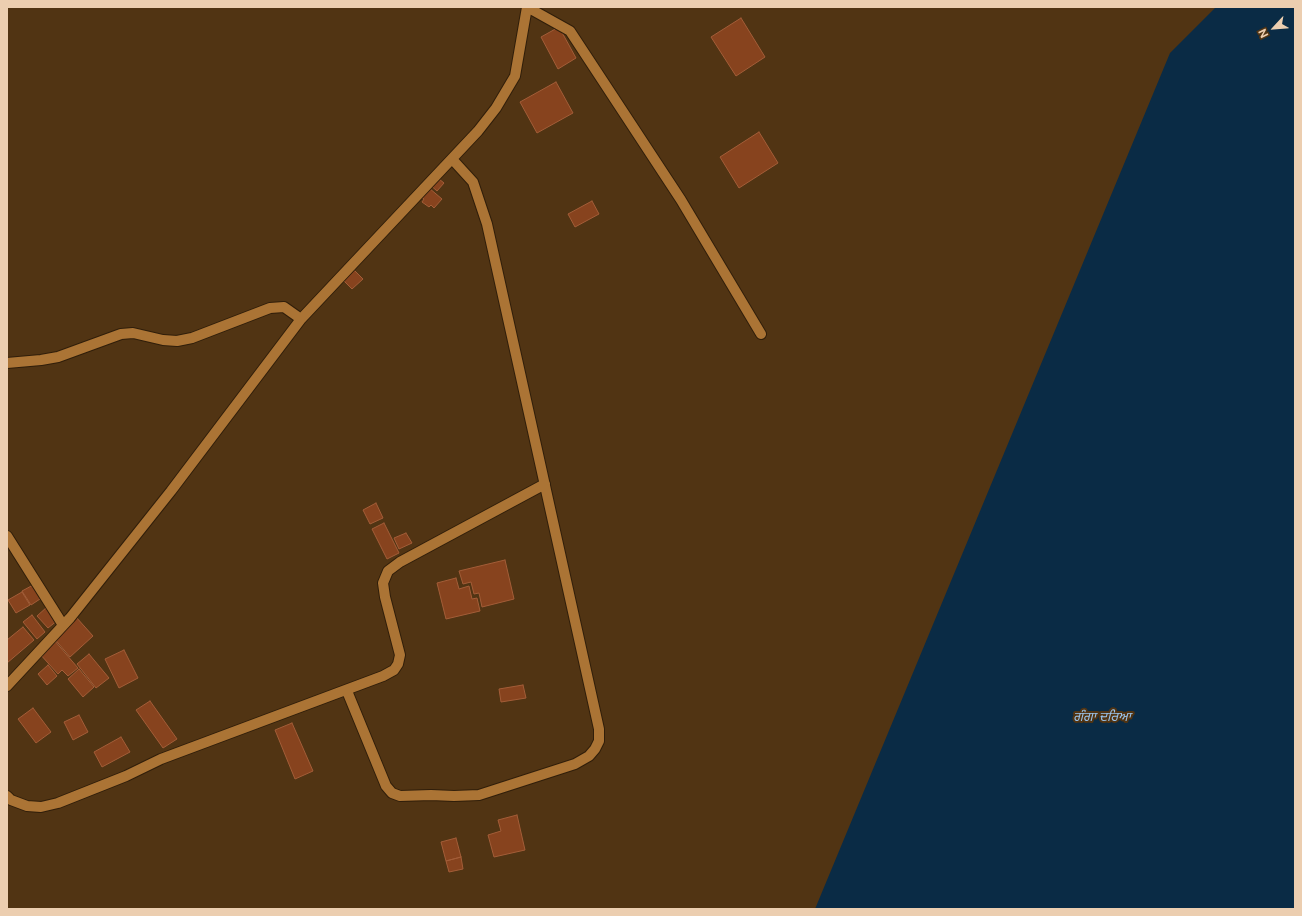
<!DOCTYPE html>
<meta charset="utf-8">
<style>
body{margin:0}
#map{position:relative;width:1302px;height:916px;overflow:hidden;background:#513413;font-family:"Public Sans",sans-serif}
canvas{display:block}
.frame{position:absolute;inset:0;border:8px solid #ecceb0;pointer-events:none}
.north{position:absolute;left:1254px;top:8px;width:40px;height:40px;-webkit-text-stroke:3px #513413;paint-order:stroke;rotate:244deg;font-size:11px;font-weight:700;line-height:16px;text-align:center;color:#ecceb0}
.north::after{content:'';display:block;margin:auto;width:14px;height:18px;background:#ecceb0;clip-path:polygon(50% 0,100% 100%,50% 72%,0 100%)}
</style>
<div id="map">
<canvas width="1302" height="916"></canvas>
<div class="frame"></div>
<div class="north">N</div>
</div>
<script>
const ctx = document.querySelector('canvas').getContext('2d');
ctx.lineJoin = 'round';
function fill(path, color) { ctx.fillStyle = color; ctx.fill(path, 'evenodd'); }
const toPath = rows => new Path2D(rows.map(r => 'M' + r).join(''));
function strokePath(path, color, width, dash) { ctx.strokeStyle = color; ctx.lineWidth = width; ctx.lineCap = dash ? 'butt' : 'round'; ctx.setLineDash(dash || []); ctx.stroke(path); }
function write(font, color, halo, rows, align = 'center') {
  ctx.font = font + ' "Public Sans","Noto Sans Gurmukhi",sans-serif'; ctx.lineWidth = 4; ctx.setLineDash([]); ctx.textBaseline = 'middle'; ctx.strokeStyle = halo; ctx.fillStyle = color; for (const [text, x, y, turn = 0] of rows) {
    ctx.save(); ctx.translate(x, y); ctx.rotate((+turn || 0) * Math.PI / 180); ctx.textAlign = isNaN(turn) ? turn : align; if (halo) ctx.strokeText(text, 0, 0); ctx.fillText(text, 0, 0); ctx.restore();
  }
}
const water = toPath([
 [1216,7,1295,7,1295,909,815,909,1170,53]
]);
const building = toPath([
 [741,18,765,57,736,76,711,37,741,18],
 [559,27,576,58,558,69,541,37,559,27],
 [556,82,573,113,537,133,520,102,556,82],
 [759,132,778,163,739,188,720,157,759,132],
 [434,175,444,183,437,191,428,183,434,175],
 [429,188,442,199,434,208,431,205,429,207,422,202,424,199,421,197,429,188],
 [592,201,599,214,575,227,568,214,592,201],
 [351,267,363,279,352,289,341,278,351,267],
 [376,503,383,518,370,524,363,510,376,503],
 [384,523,399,553,387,559,372,529,384,523],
 [406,533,412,543,399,549,394,538,406,533],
 [505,560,514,599,482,607,479,593,474,594,471,582,463,584,459,571,505,560],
 [456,578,459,589,469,586,472,599,477,598,480,611,446,619,437,583,456,578],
 [35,584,43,597,31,605,22,591,35,584],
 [22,592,30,605,16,613,8,600,22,592],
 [47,607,58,620,48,628,37,616,47,607],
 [32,615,45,632,37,639,23,622,32,615],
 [76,617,93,636,70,657,53,637,76,617],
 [23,627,34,640,7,663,7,640,23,627],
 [54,640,78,668,68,676,62,670,58,674,39,653,54,640],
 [124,650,138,678,119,688,105,659,124,650],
 [89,654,109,678,96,688,77,664,89,654],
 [48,665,57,676,47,685,38,674,48,665],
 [79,669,94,687,83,697,68,679,79,669],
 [523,685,526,698,501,702,499,689,523,685],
 [150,701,177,739,163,748,136,710,150,701],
 [33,708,51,732,36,743,18,719,33,708],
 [79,715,88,732,73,740,64,722,79,715],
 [292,723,313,771,295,779,275,730,292,723],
 [121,737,130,752,102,767,94,752,121,737],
 [517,815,525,850,494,857,488,835,501,831,498,820,517,815],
 [456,838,461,857,446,861,441,842,456,838],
 [461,857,463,869,449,872,446,861,461,857]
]);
const street = toPath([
 [527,7,570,31,681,200,761,334],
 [7,363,41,360,58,357,121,334,133,333,163,340,177,341,192,338,270,308,284,307,301,319],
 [7,536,63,625],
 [7,686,70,618,171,491,301,319,478,131,496,108,515,76,527,7],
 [347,691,386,786,392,793,400,796,431,795,454,796,479,795,575,764,589,756,595,749,599,741,599,729,487,224,473,182,452,159],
 [7,796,11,800,27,806,41,807,58,803,126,776,161,759,383,676,394,670,398,664,400,655,385,597,383,583,388,571,400,562,545,484]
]);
const waterNames = [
 ["ਗੰਗਾ ਦਰਿਆ",1102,717]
];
fill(water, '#0a2b45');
fill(building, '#87431e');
strokePath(building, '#a35d38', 1);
strokePath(street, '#301e0a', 12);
strokePath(street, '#ab7435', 10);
write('italic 13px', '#9ac5ee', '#513413', waterNames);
</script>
